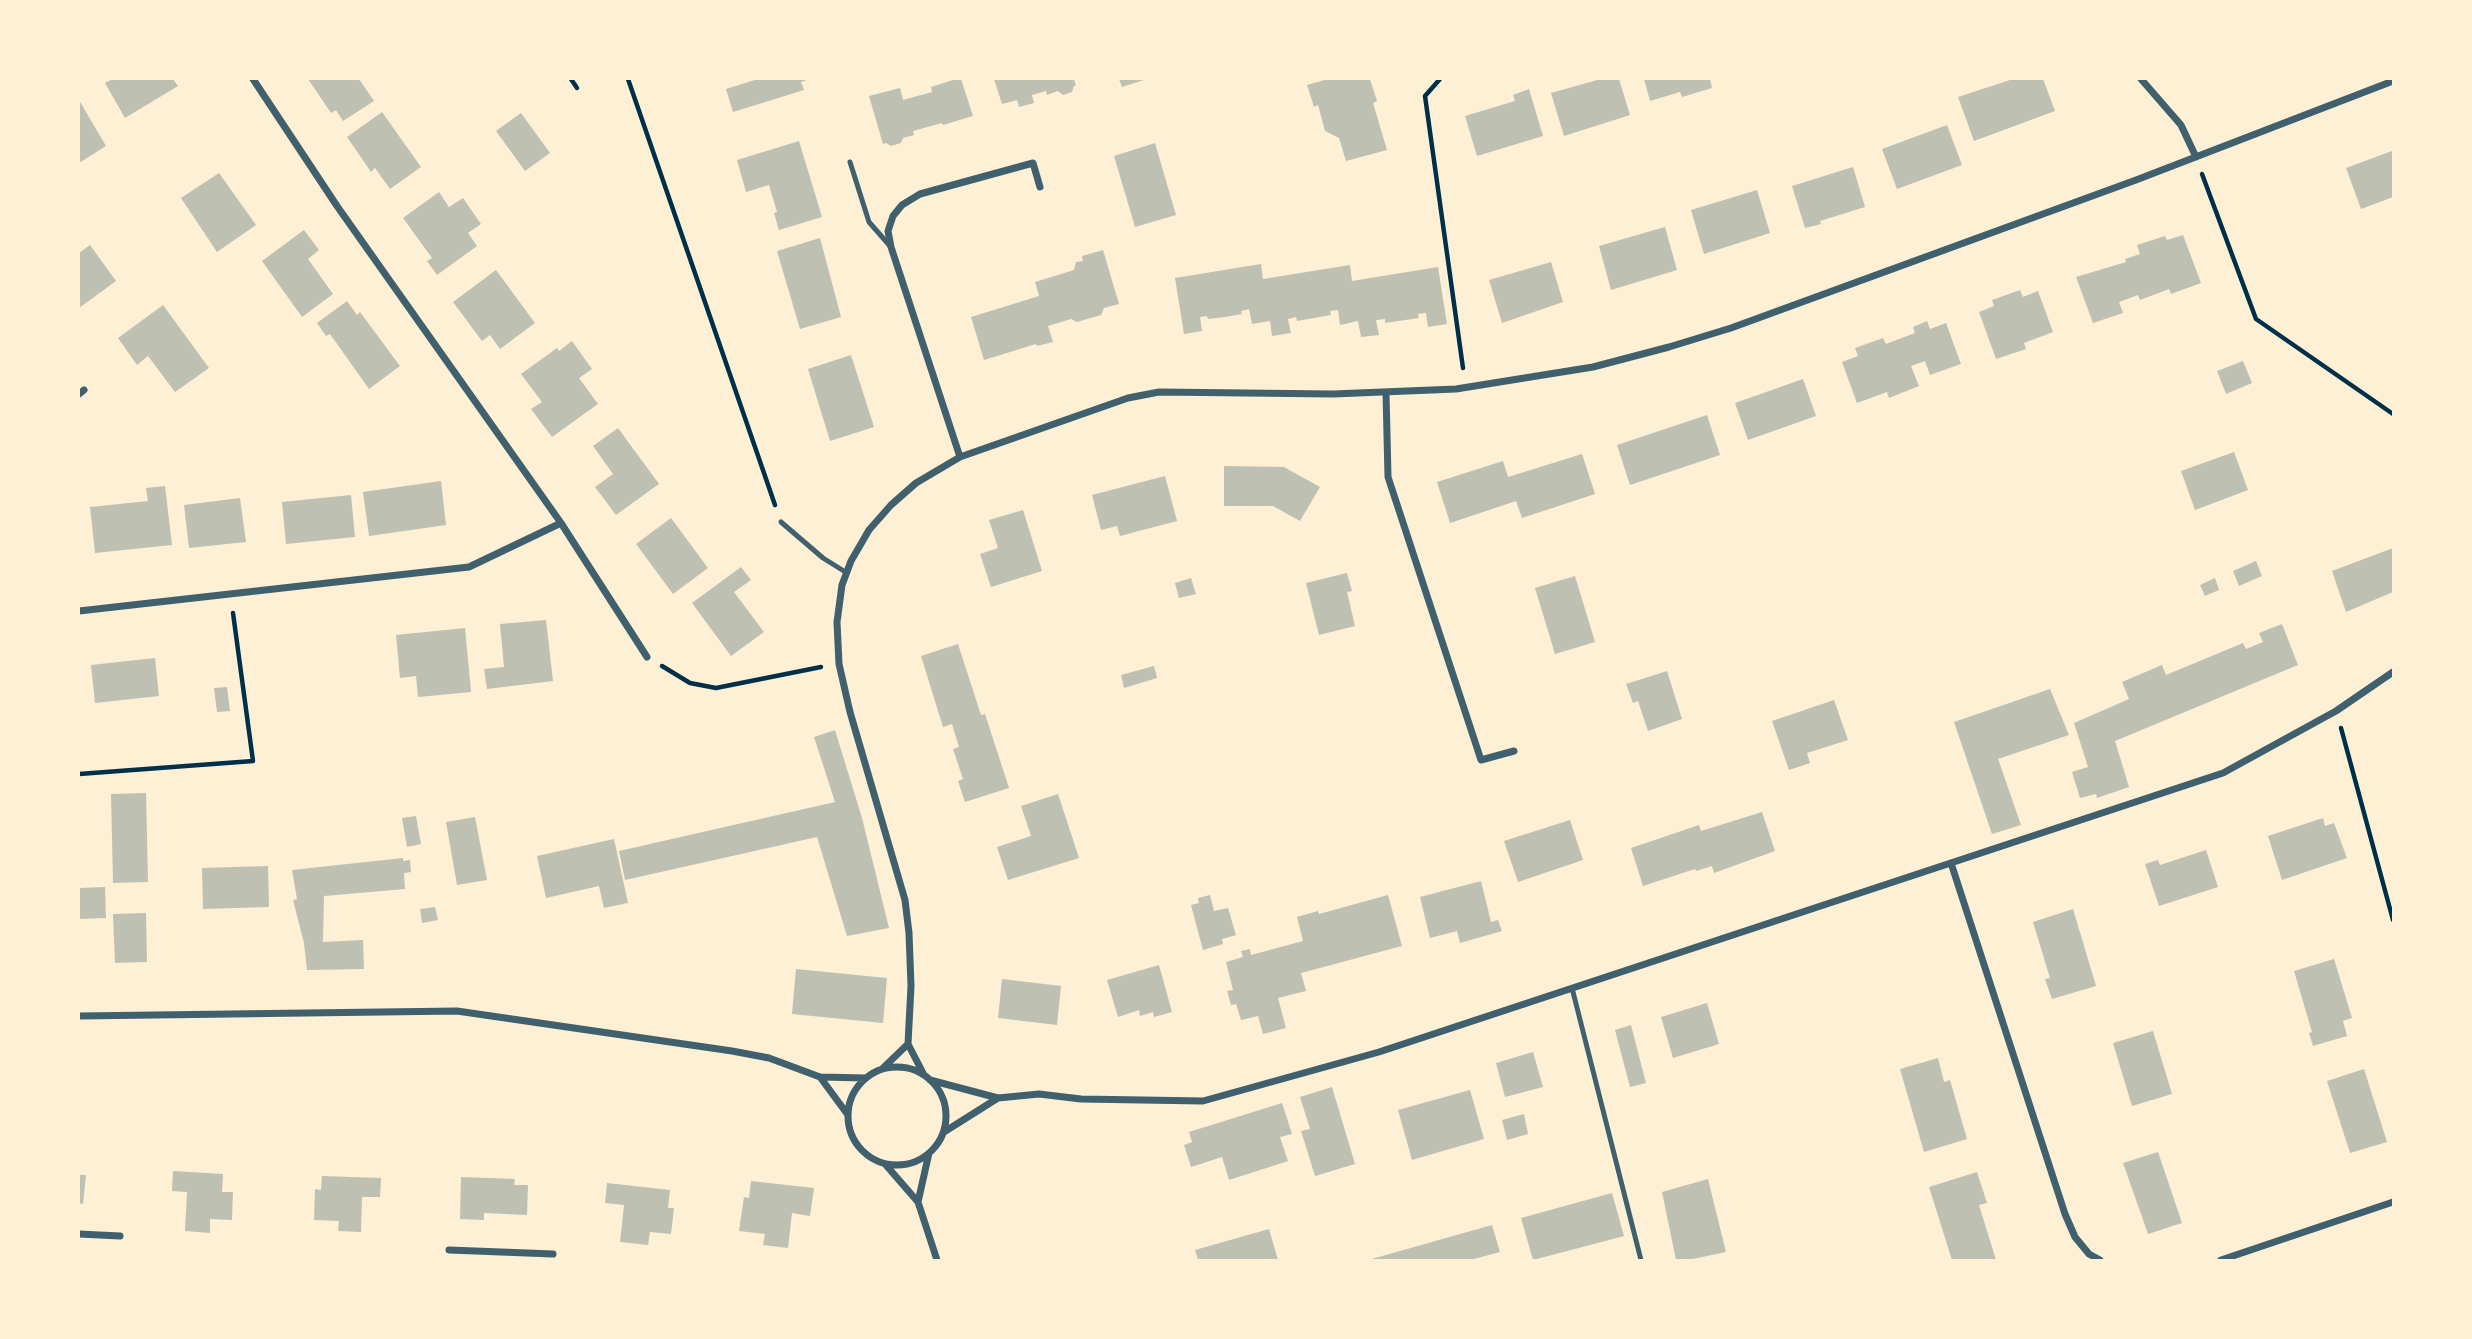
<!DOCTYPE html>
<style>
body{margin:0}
#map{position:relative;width:2472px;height:1339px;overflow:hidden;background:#fdf0d5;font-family:Poppins,sans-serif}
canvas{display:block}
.frame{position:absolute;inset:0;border:80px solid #fdf0d5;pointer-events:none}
</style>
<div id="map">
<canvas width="2472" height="1339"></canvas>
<div class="frame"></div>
</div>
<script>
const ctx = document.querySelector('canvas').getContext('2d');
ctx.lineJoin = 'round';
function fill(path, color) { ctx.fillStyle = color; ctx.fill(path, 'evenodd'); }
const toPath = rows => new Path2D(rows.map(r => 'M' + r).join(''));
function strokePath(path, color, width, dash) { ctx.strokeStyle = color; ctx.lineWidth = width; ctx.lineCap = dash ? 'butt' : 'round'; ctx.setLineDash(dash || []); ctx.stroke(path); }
const building = toPath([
 [113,79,173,79,178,86,125,118,105,83],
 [308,79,359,79,374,101,343,121,336,110,331,113],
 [758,79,810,79,801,82,804,90,733,112,726,89],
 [956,79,961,79,973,116,943,125,942,123,913,131,914,135,903,138,901,143,891,146,886,143,883,144,869,96,900,88,903,100,932,92,931,87],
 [994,79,1074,79,1076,86,1074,86,1072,92,1063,95,1058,91,1047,95,1046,91,1032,95,1034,103,1019,107,1017,100,1002,104],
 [1119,79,1147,79,1122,87],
 [1328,79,1370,79,1377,101,1373,103,1387,150,1346,161,1339,138,1325,131,1318,105,1314,107,1307,85],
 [1601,79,1619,79,1630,115,1564,136,1551,93],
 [1644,79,1710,79,1712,88,1682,97,1680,92,1650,101],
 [2013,79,2043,79,2055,111,1974,141,1958,97],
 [1529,89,1543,136,1477,156,1465,116,1515,101,1513,95],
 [79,100,106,146,79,163],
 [382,112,421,167,390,189,375,168,371,172,347,137],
 [521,113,550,153,525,171,496,131],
 [1947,125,1962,165,1897,189,1882,149],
 [799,141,822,217,779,230,774,213,777,212,769,185,746,192,737,160],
 [1155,143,1176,215,1135,227,1114,156],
 [2392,151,2393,197,2361,209,2346,168],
 [1853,167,1865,207,1820,221,1821,224,1805,228,1792,186],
 [219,173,256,225,217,252,181,198],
 [1757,190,1770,233,1704,254,1691,210],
 [439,192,449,207,463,198,481,224,468,233,477,246,437,275,427,261,432,258,403,218],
 [1665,227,1677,270,1611,290,1599,246],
 [304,230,319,250,308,259,333,294,302,317,262,261],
 [2183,235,2201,283,2171,294,2169,289,2140,300,2138,295,2119,302,2123,313,2093,323,2076,277,2126,262,2125,259,2140,254,2137,245,2165,236,2167,240],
 [820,238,841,317,800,329,777,251],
 [90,245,116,281,79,308,79,253],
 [1103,250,1119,304,1104,308,1101,315,1077,322,1071,319,1048,326,1053,342,1037,346,1036,344,984,360,971,317,1039,296,1035,282,1074,270,1076,262,1083,261,1082,256],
 [1551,262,1563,302,1502,323,1489,280],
 [1261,264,1263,279,1350,265,1352,281,1438,267,1447,324,1428,327,1426,313,1418,314,1419,318,1385,323,1385,319,1376,320,1379,335,1361,337,1358,321,1340,325,1338,310,1330,311,1331,315,1297,321,1296,317,1288,319,1291,333,1272,336,1270,321,1252,324,1249,309,1241,311,1242,314,1225,317,1208,319,1207,316,1200,317,1202,331,1184,334,1175,278],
 [496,270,535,323,500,349,490,335,482,341,453,302],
 [2020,290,2023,297,2038,291,2053,332,2024,343,2026,349,1996,359,1979,312,1994,306,1992,300],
 [347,301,357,315,360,312,400,366,369,389,330,334,326,336,317,323],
 [163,305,209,368,175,392,148,356,137,365,118,338],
 [1927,321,1930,329,1946,323,1961,364,1930,375,1925,361,1911,366,1919,386,1889,398,1887,392,1857,403,1842,362,1858,356,1855,348,1883,338,1886,344,1915,333,1913,327],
 [572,341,592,369,579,378,598,404,552,437,531,409,542,402,521,374,557,348,559,351],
 [851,355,874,427,830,441,808,369],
 [2243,361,2252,383,2226,394,2217,371],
 [1803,379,1816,416,1748,440,1735,403],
 [1707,415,1720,455,1630,485,1617,445],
 [618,428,659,484,616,515,595,487,613,474,593,446],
 [2234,452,2248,490,2195,510,2181,471],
 [1582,454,1595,494,1522,518,1516,501,1450,523,1437,482,1503,461,1508,477],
 [1224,466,1284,467,1320,487,1300,521,1273,506,1224,506],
 [1165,476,1177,521,1120,536,1117,526,1101,530,1092,495],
 [441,481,446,525,369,536,363,492],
 [165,486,172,545,95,553,90,507,148,501,146,488],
 [351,495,355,537,286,544,282,502],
 [240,498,246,542,189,548,184,505],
 [1023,510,1042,571,991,587,980,554,998,548,989,520],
 [671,518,708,568,673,594,636,544],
 [2393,548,2393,592,2346,612,2332,571],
 [2256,561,2262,576,2239,586,2233,571],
 [741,567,751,580,734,592,764,632,731,656,692,603],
 [1347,573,1352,591,1347,592,1355,626,1319,635,1306,583],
 [1575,576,1595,642,1555,654,1535,588],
 [1191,578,1196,594,1179,598,1175,583],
 [2215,578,2219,590,2205,596,2200,585],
 [546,620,553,681,487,689,484,669,504,667,500,624],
 [2282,624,2298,665,2115,741,2129,787,2097,798,2096,794,2080,798,2072,772,2088,767,2074,723,2129,699,2122,682,2162,665,2166,675,2243,643,2246,649,2263,642,2259,633],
 [465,628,471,692,418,697,416,676,400,678,396,635],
 [958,644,981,715,985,714,1009,788,965,802,958,781,963,779,953,749,959,747,952,724,943,727,921,656],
 [155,658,159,696,95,703,91,665],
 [1154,666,1157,678,1124,688,1121,675],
 [1667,671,1682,719,1648,731,1638,701,1633,703,1626,684],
 [227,687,230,711,217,712,214,688],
 [2050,689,2069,735,1998,759,2021,825,1992,834,1954,722],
 [1834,700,1848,740,1807,753,1810,763,1789,770,1772,721],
 [835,730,862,818,889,928,847,936,817,837,625,880,619,851,835,802,814,737],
 [146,793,148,882,113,883,111,794],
 [1058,794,1079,858,1008,880,997,847,1031,836,1021,806],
 [1762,812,1775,851,1714,873,1712,866,1696,871,1695,869,1643,886,1631,848,1699,825,1701,831],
 [416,816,421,844,407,847,402,818],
 [475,817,487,880,457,885,446,822],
 [2323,818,2325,826,2334,823,2347,858,2282,880,2268,836],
 [1570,820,1583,860,1518,882,1504,841],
 [614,839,628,903,604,908,599,886,546,898,537,856],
 [2206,850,2218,887,2159,906,2145,864,2158,860,2160,865],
 [403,858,403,861,410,860,411,872,404,873,405,889,324,896,323,942,363,940,364,969,307,970,304,943,293,900,297,899,292,870],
 [268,866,269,907,203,909,202,868],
 [1481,881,1491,922,1498,920,1502,931,1460,943,1457,931,1430,938,1420,897],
 [105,887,106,918,79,919,79,888],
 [1210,895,1214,911,1228,908,1236,935,1222,939,1223,944,1203,950,1191,905,1199,903,1198,898],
 [1388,895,1402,946,1301,973,1306,991,1278,998,1286,1028,1263,1034,1258,1016,1241,1020,1236,1004,1231,1005,1227,991,1233,990,1226,962,1243,957,1241,951,1250,949,1251,955,1303,941,1297,917,1318,911,1319,914],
 [435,907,438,920,422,923,420,909],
 [2073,909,2096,986,2052,999,2045,979,2050,978,2033,922],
 [146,913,147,962,115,963,113,914],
 [2334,959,2352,1018,2343,1021,2347,1036,2313,1046,2309,1033,2312,1032,2294,971],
 [1159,965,1172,1012,1154,1017,1153,1012,1140,1016,1139,1010,1118,1017,1107,980],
 [796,969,887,978,883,1023,792,1014],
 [1002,979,1061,986,1057,1025,998,1018],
 [1707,1003,1719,1044,1673,1058,1661,1017],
 [1631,1025,1646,1083,1630,1087,1615,1030],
 [2153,1031,2172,1094,2132,1106,2113,1043],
 [1533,1052,1543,1087,1505,1097,1496,1063],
 [1938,1058,1944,1082,1950,1080,1967,1139,1924,1152,1900,1069],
 [2364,1069,2387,1142,2350,1153,2327,1081],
 [1332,1087,1355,1164,1315,1176,1301,1131,1310,1129,1300,1097],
 [1470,1090,1484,1139,1412,1160,1398,1110],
 [1282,1103,1292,1134,1280,1137,1288,1161,1229,1180,1222,1157,1191,1167,1184,1145,1192,1142,1189,1132],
 [1524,1114,1528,1134,1507,1140,1502,1120],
 [2158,1152,2182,1223,2148,1234,2123,1163],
 [173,1171,223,1174,222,1192,233,1192,232,1220,210,1219,210,1233,185,1231,187,1192,172,1191],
 [1977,1172,1987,1203,1979,1205,1996,1260,1952,1260,1929,1187],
 [79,1175,86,1175,83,1204,79,1203],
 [322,1176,381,1178,380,1197,362,1197,361,1232,338,1231,339,1221,314,1220,315,1189,321,1190],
 [461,1177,515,1179,514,1185,528,1185,527,1215,484,1213,484,1220,460,1219],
 [1708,1179,1726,1252,1688,1260,1676,1260,1662,1192],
 [751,1181,814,1188,810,1216,792,1213,788,1248,763,1245,765,1234,739,1231,744,1197,749,1198],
 [607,1183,670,1190,668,1208,674,1208,671,1234,650,1232,648,1245,620,1242,624,1205,605,1203],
 [1612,1193,1624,1236,1533,1260,1521,1218],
 [1492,1225,1500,1252,1470,1260,1368,1260],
 [1269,1229,1278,1260,1198,1260,1195,1250]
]);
const path = toPath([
 [571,79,577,88],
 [628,79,775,505],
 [1440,79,1425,96,1463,368],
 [2202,174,2256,319,2393,414],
 [662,666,690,683,716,688,821,667],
 [2341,728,2393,920],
 [79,774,253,761,233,613]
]);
const service = toPath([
 [850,162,869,222,890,246],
 [781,522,823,558,847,573],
 [1572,988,1641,1260]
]);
const minor = toPath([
 [253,79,337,206,561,523,647,657],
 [2141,79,2181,125,2196,157],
 [1386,393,1388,477,1481,760,1514,751],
 [79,394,84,390],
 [960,457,891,247,888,231,893,216,902,205,920,194,1033,163,1040,187],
 [79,611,469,567,561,523],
 [1951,863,2065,1214,2075,1237,2089,1254,2100,1260],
 [79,1016,457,1011,732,1051,769,1058,820,1077,866,1078],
 '848 1116a49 49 0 1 1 98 0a49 49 0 1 1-98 0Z',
 [882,1069,908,1044],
 [924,1075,908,1044,911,986,909,933,905,900,850,712,839,664,837,622,842,585,851,561,869,530,891,505,916,483,960,457,1128,398,1159,392,1333,394,1456,389,1593,367,1669,347,1731,328,2136,180,2393,81],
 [820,1077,848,1115],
 [930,1080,998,1098,1039,1094,1081,1099,1203,1101,1379,1052,2223,773,2336,711,2393,672],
 [944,1132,998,1098],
 [885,1164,918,1202,937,1260],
 [918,1202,929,1153],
 [79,1234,120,1236],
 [449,1250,553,1254],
 [2221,1260,2393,1202]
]);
fill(building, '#bec0b2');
strokePath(path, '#003049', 4.5);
strokePath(service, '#3f606c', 5);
strokePath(minor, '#3f606c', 7);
</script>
